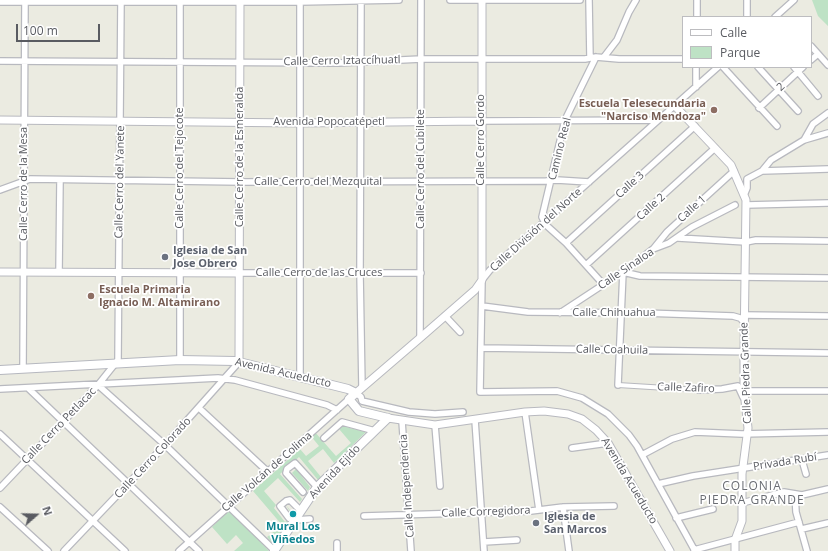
<!DOCTYPE html>
<meta charset="utf-8">
<style>
body{margin:0}
#map{position:relative;width:828px;height:551px;overflow:hidden;background:#ebebe1;font-family:"Open Sans",sans-serif}
canvas{display:block}
.legend{position:absolute;left:682px;top:16px;width:130px;height:52px;box-sizing:border-box;background:#fff;border:1px solid #bdbdc0;margin:0;padding:5px 7px;list-style:none;font-size:12px;color:#595b61}
.legend li{display:flex;align-items:center;gap:8px;height:20px}
.legend b{width:20px;border:1px solid #bdbdc0}
.north{position:absolute;left:16px;top:495px;width:40px;height:40px;-webkit-text-stroke:3px #fff;paint-order:stroke;rotate:70deg;font-size:11px;font-weight:700;line-height:16px;text-align:center;color:#595b61}
.north::after{content:'';display:block;margin:auto;width:14px;height:18px;background:#595b61;clip-path:polygon(50% 0,100% 100%,50% 72%,0 100%)}
.scale{position:absolute;left:16px;top:24px;width:84px;height:18px;box-sizing:border-box;border:2px solid #595b61;border-top:0;padding-left:5px;font-size:12px;line-height:14px;white-space:nowrap;color:#595b61;-webkit-text-stroke:3px #fff;paint-order:stroke}
</style>
<div id="map">
<canvas width="828" height="551"></canvas>
<ul class="legend">
<li><b style="height:5px;background:#fff"></b>Calle</li>
<li><b style="height:11px;background:#bee2c5"></b>Parque</li>
</ul>
<div class="north">N</div>
<div class="scale">100 m</div>
</div>
<script>
const ctx = document.querySelector('canvas').getContext('2d');
ctx.lineJoin = 'round';
function fill(path, color) { ctx.fillStyle = color; ctx.fill(path, 'evenodd'); }
const toPath = rows => new Path2D(rows.map(r => 'M' + r).join(''));
function strokePath(path, color, width, dash) { ctx.strokeStyle = color; ctx.lineWidth = width; ctx.lineCap = dash ? 'butt' : 'round'; ctx.setLineDash(dash || []); ctx.stroke(path); }
function write(font, color, halo, rows, align = 'center') {
  ctx.font = font + ' "Open Sans",sans-serif'; ctx.lineWidth = 3.5; ctx.setLineDash([]); ctx.textBaseline = 'middle'; ctx.strokeStyle = halo; ctx.fillStyle = color; for (const [text, x, y, turn = 0] of rows) {
    ctx.save(); ctx.translate(x, y); ctx.rotate((+turn || 0) * Math.PI / 180); ctx.textAlign = isNaN(turn) ? turn : align; if (halo) ctx.strokeText(text, 0, 0); ctx.fillText(text, 0, 0); ctx.restore();
  }
}
const green = toPath([
 [812,0,828,0,828,26,818,16],
 [342,426,366,432,334,463,323,449,308,461,321,477,318,480,299,457,280,474,302,499,300,502,278,478,264,491,276,505,274,508,285,522,292,515,286,505,293,514,295,512,273,544,267,537,282,525,253,491,300,449,306,456,319,446,310,435,314,431,336,456,351,443,339,429],
 [296,469,310,487,308,491,292,473],
 [230,509,269,551,234,551,243,543,236,535,227,544,212,527]
]);
const pedestrian = toPath([
 [618,385,699,390]
]);
const minor = toPath([
 [300,0,300,377],
 [361,0,360,273,362,388],
 [450,0,580,0],
 [589,0,590,58],
 [0,2,300,2,399,0],
 [697,17,697,0],
 [747,17,747,0],
 [775,17,794,0],
 [811,46,828,65],
 [596,57,565,120,542,217,546,225,566,243,603,284],
 [604,57,617,40,629,12,636,0],
 [811,60,818,54],
 [0,61,339,63,421,59,585,59,596,57,619,59,683,59],
 [723,67,777,126],
 [758,67,798,111],
 [794,67,818,96],
 [696,87,696,67],
 [759,108,803,67],
 [481,121,658,120],
 [804,140,813,124,828,113],
 [762,171,828,169],
 [0,190,30,179,241,182,546,181,557,180,589,182],
 [745,193,747,188,747,179,762,171,771,160,804,140,828,133],
 [746,205,828,203],
 [678,238,746,242,756,240,828,241],
 [566,243,695,126],
 [654,248,667,232,734,171],
 [586,265,715,148],
 [59,272,60,180],
 [240,273,421,273],
 [482,306,528,312,644,313,733,316,740,318,744,322],
 [560,313,630,267,653,249,669,243,692,227,735,205],
 [744,315,828,316],
 [445,316,460,332],
 [420,338,421,0],
 [481,348,828,353],
 [180,360,180,0],
 [23,368,25,0],
 [98,385,165,445,275,551],
 [618,385,623,272,640,276,828,278],
 [0,389,218,378,235,380,327,405,337,410],
 [29,389,199,551],
 [699,390,722,389,738,386,743,397],
 [744,391,828,391],
 [356,393,361,397,362,401,409,412,435,414,463,412],
 [199,408,267,471],
 [525,412,539,510],
 [475,420,484,551],
 [402,421,411,551],
 [435,425,440,486],
 [0,434,125,551],
 [324,438,342,422,375,431],
 [572,448,608,443],
 [642,455,672,439,695,432,742,434,828,432],
 [802,460,806,474],
 [658,484,693,476,828,455],
 [0,488,98,385,118,360,121,0],
 [303,492,286,473,287,469,295,463,317,487],
 [795,494,796,512,807,551],
 [742,503,784,492,802,495,828,489],
 [0,507,48,551],
 [563,507,569,551],
 [364,516,531,511,563,507,614,506],
 [289,518,280,506,286,501,290,500,301,511],
 [676,518,713,509],
 [295,520,310,519],
 [802,529,828,523],
 [484,542,517,540],
 [337,543,337,551],
 [694,550,799,522],
 [64,551,165,445,239,362],
 [179,551,349,399],
 [695,551,637,446,629,435,608,414,582,398,557,391,480,392,482,280,490,270,718,67]
]);
const tertiary = toPath([
 [675,106,731,165,746,200,744,352,744,391,748,428,742,474,742,521,735,540,735,551],
 [0,120,300,123,481,121],
 [0,272,240,273],
 [239,362,240,0],
 [356,393,420,338,475,290,482,280,482,0],
 [388,418,435,425,525,412,544,411,568,414,582,419,596,430,608,443,670,551]
]);
const secondary = toPath([
 [0,370,180,360,235,361,348,389,356,393,349,399,359,411,388,418],
 [274,551,317,487,388,418]
]);
const markers = [
 [714,110,4,"#8d6e63"],
 [165,257,4,"#6b7280"],
 [91,296,4,"#8d6e63"],
 [293,514,4,"#0f9aa8"],
 [536,523,4,"#6b7280"]
];
const streetNames = [
 ["Calle Cerro Iztaccíhuatl",342,61,-1],
 ["2",781,87,-43],
 ["Avenida Popocatépetl",329,122],
 ["Calle Cerro Gordo",481,140,-90],
 ["Camino Real",560,149,-76],
 ["Calle Cerro de la Esmeralda",240,157,-90],
 ["Calle Cerro del Tejocote",180,168,-90],
 ["Calle Cerro del Cubilete",421,169,-90],
 ["Calle Cerro del Yanete",120,182,-89],
 ["Calle Cerro del Mezquital",318,182],
 ["Calle Cerro de la Mesa",24,184,-90],
 ["Calle 3",630,185,-42],
 ["Calle 2",651,207,-42],
 ["Calle 1",692,209,-42],
 ["Calle División del Norte",536,230,-42],
 ["Calle Sinaloa",626,269,-34],
 ["Calle Cerro de las Cruces",319,273],
 ["Calle Chihuahua",614,313],
 ["Calle Coahuila",612,350,1],
 ["Avenida Acueducto",283,373,13],
 ["Calle Piedra Grande",746,373,-92],
 ["Calle Zafiro",686,388,2],
 ["Calle Cerro Petlacac",59,426,-46],
 ["Calle Cerro Colorado",153,458,-47],
 ["Privada Rubí",785,462,-9],
 ["Calle Volcán de Colima",267,472,-41],
 ["Avenida Ejido",335,472,-47],
 ["Avenida Acueducto",629,481,59],
 ["Calle Independencia",407,486,-94],
 ["Calle Corregidora",486,512,-2]
];
const educationNames = [
 ["Escuela Telesecundaria",706,104],
 ["\"Narciso Mendoza\"",706,117],
 ["Escuela Primaria",99,290,"left"],
 ["Ignacio M. Altamirano",99,303,"left"]
];
const worshipNames = [
 ["Iglesia de San",173,251],
 ["Jose Obrero",173,264],
 ["Iglesia de",544,517],
 ["San Marcos",544,530]
];
const cultureNames = [
 ["Mural Los",293,527],
 ["Viñedos",293,540]
];
const neighbourhoodNames = [
 ["COLONIA",752,487],
 ["PIEDRA GRANDE",752,501]
];
fill(green, '#bee2c5');
strokePath(pedestrian, '#b8b9bf', 6);
strokePath(minor, '#b8b9bf', 8);
strokePath(tertiary, '#b8b9bf', 9);
strokePath(secondary, '#b6b8bf', 10);
strokePath(pedestrian, '#fff', 4);
strokePath(minor, '#fff', 5.5);
strokePath(tertiary, '#fff', 7);
strokePath(secondary, '#fff', 8);
for (const [x, y, r, color] of markers) { const dot = new Path2D(); dot.arc(x, y, r, 0, 2 * Math.PI); ctx.fillStyle = color; ctx.fill(dot); strokePath(dot, '#fff', 1.5); }
write('11px', '#595b61', '#fff', streetNames);
write('bold 11px', '#785e54', '#fff', educationNames, 'right');
write('bold 11px', '#5b616d', '#fff', worshipNames, 'left');
write('bold 11px', '#0d838f', '#fff', cultureNames);
ctx.letterSpacing = '1px';
write('12px', '#6a6d73', '#fff', neighbourhoodNames);
ctx.letterSpacing = '0px';
</script>
